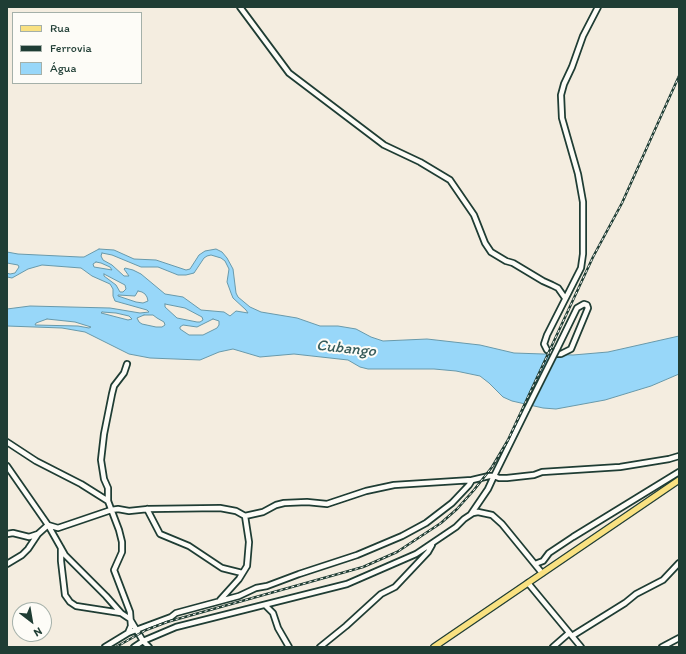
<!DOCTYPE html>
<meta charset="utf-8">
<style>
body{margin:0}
#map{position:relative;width:686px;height:654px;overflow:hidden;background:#f4ede0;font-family:Itim,sans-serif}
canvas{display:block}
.frame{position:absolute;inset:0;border:8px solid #1f3d34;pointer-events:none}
.legend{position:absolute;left:12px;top:12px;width:130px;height:72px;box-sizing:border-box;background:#fdfcf7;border:1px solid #a4b0a9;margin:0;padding:5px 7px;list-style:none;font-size:12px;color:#1f3d34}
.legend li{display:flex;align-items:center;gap:8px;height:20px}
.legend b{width:20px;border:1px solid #a4b0a9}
.north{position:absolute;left:12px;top:602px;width:40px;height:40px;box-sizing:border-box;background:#fdfcf7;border:1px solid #a4b0a9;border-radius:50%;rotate:149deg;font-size:11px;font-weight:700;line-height:16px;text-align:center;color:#1f3d34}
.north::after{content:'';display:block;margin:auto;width:14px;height:18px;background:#1f3d34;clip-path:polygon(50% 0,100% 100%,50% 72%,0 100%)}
</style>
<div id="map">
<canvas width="686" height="654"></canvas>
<div class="frame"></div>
<ul class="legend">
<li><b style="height:5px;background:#f9e181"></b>Rua</li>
<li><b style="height:5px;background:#1f3d34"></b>Ferrovia</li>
<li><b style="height:11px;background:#98d7f9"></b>Água</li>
</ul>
<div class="north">N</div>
</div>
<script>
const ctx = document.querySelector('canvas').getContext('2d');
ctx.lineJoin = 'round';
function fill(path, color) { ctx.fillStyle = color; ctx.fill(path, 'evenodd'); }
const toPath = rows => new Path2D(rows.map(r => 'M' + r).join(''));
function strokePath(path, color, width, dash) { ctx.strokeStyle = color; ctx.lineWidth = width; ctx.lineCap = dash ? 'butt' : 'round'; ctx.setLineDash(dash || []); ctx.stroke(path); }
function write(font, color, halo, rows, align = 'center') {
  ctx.font = font + ' Itim,sans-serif'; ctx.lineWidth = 4; ctx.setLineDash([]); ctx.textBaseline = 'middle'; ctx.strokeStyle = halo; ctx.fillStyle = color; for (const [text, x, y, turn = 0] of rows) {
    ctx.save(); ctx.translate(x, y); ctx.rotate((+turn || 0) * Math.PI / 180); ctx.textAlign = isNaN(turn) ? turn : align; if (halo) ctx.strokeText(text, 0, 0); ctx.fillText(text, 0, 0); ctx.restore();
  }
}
const water = toPath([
 [99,249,114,250,134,259,156,260,186,270,190,269,199,255,205,251,216,249,222,252,227,258,233,269,236,293,238,297,250,307,261,312,297,318,320,326,338,326,356,329,371,337,383,341,427,339,480,345,514,353,573,355,608,352,679,336,679,374,651,386,605,400,556,409,543,408,512,401,503,397,489,383,480,376,456,371,434,369,368,369,360,367,348,360,294,354,260,357,233,349,219,352,200,360,150,358,129,354,85,332,62,328,7,326,7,309,30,306,110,308,140,313,149,312,147,310,115,301,113,296,113,289,110,284,92,276,81,268,42,265,28,269,12,278,7,277,7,273,10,274,15,273,19,267,18,265,7,263,7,252,18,254,80,257,84,257,99,249],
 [102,253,112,255,141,267,158,267,178,275,186,275,194,273,204,258,207,256,211,255,221,258,225,261,229,269,227,282,231,293,233,298,246,310,248,313,236,311,230,316,224,312,201,310,183,297,165,294,141,274,133,270,125,268,124,269,129,276,124,276,112,265,103,260,101,256,102,253],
 [96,262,101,263,110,267,112,270,94,267,93,264,96,262],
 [104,274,125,285,126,289,123,292,120,292,116,285,104,276,104,274],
 [138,291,142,292,145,294,147,297,148,301,143,303,136,302,118,296,118,295,135,296,138,291],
 [165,304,185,308,202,317,203,320,200,322,197,322,177,318,165,307,165,304],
 [102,312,116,313,129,316,132,319,128,320,105,314,101,313,102,312],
 [144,315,153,315,157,318,164,322,165,325,162,327,156,327,142,324,139,322,137,318,144,315],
 [47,319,75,322,91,327,89,328,78,326,35,325,36,323,47,319],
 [213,319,219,321,219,325,217,328,203,335,189,335,180,329,180,327,183,325,197,327,213,319]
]);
const minor = toPath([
 [240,7,289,73,384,145,420,162,450,180,474,215,485,243,491,252,506,261,513,263,543,281,552,285,558,288,565,298],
 [557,349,577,308,584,304,587,305,588,308,571,349,561,354,556,354,547,350,544,344,547,335,581,268,583,254,583,202,578,174,562,118,561,95,564,84,572,67,583,36,598,7],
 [127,364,124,373,114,386,112,394,104,434,101,460,104,479,108,488,108,501,119,530,122,542,122,552,114,570,130,612,131,626,128,633],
 [7,442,36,461,81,484,108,501],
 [7,466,48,525,65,555,106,596,121,613,130,619,143,641,149,647],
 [147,509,160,534,189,546,222,568,242,573],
 [471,514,488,489,494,476,499,478,507,478,534,475,542,472,620,467,669,459,679,456],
 [48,525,58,528,111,510,118,509,129,511,148,509,220,508,236,511,245,516],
 [7,534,13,533,29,537,38,534,48,525],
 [61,548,61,561,65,595,70,602,76,606,121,613],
 [7,564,22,555,28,549,38,534],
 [535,564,543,561,549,553,573,537,679,472],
 [528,583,581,647],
 [220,600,239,579,247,566,249,542,245,516,263,512,276,505,284,503,307,502,327,504,366,491,394,485,472,480],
 [265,605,273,613,278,628,289,647],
 [572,636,625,603,636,594,663,580,679,563],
 [105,647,128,633,171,617,176,613,239,596,256,588,267,586,299,574,357,555,402,536,426,523,452,503,469,485,472,480,489,476,494,476,527,409],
 [134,647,143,641,176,627,347,584,416,554,456,527,464,519,473,513,478,512,492,515,502,524,542,573],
 [320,647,346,626,381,594,395,587,428,552,432,545],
 [553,647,569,633],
 [662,647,679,638]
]);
const major = toPath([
 [434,647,679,480]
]);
const rail = toPath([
 [116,647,146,630,167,622,363,567,397,552,441,523,457,509,474,490,492,467,508,440,593,257,622,203,679,76]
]);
const minorBridge = toPath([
 [527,409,557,349]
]);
const waterNames = [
 ["Cubango",346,349,6]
];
fill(water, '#98d7f9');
strokePath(water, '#6899aa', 1);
strokePath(minor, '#1f3d34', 8);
strokePath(major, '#1f3d34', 8);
strokePath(minor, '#fdfcf7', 4.5);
strokePath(major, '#f9e181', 5.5);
strokePath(rail, '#1f3d34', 2.5);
strokePath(rail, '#fdfcf7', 1, [3]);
strokePath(minorBridge, '#1f3d34', 8, []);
strokePath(minorBridge, '#fdfcf7', 4.5);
write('italic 16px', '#375c5b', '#fdfcf7', waterNames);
</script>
